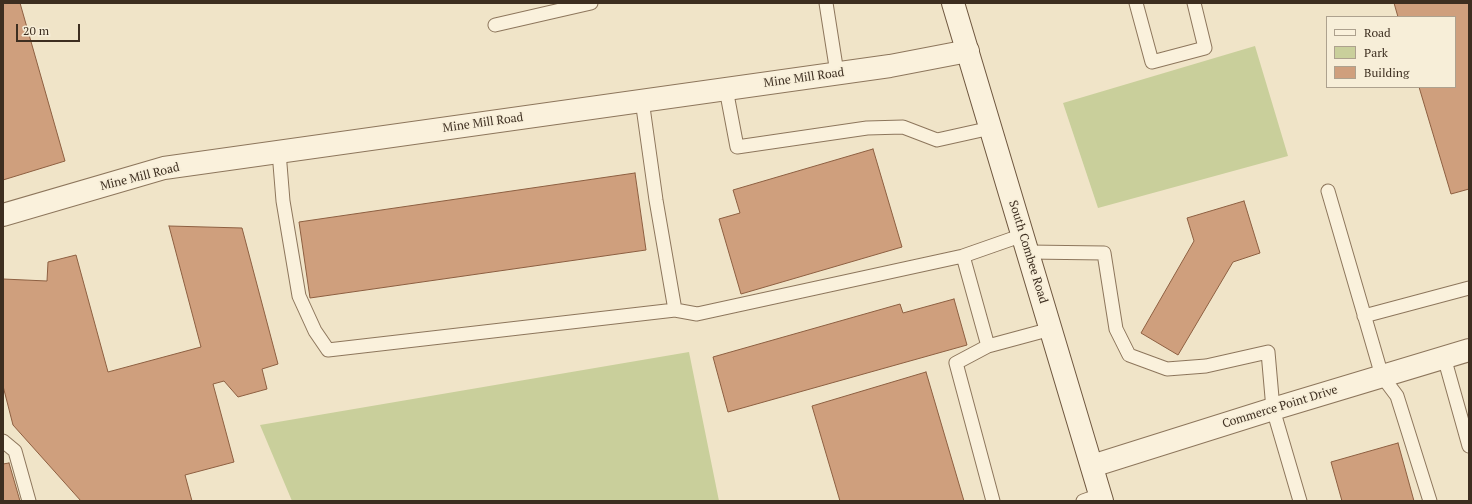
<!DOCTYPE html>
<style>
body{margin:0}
#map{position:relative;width:1472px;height:504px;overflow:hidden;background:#f0e4c8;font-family:"PT Serif",serif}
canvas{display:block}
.frame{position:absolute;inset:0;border:4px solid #3d2e20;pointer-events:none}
.legend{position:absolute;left:1326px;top:16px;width:130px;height:72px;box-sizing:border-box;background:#f7eed8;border:1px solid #ada18e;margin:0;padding:5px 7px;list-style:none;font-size:12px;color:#3d2e20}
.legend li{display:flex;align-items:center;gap:8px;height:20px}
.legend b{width:20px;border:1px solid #ada18e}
.scale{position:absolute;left:16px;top:24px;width:64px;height:18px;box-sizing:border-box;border:2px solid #3d2e20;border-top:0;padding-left:5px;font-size:12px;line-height:14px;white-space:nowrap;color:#3d2e20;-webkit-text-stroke:3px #f7eed8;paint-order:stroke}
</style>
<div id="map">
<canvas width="1472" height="504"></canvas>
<div class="frame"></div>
<ul class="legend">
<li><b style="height:5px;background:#faf1dc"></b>Road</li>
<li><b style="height:11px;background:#c9cf9b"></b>Park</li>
<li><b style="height:11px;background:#cf9f7d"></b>Building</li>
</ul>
<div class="scale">20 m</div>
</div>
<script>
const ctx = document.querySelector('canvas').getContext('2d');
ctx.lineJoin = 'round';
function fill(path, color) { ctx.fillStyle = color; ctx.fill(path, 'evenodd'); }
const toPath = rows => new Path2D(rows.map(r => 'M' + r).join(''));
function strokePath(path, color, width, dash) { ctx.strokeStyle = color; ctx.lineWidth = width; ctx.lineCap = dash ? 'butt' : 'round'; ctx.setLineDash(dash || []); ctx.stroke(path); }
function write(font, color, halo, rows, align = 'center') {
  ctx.font = font + ' "PT Serif",serif'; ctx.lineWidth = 3.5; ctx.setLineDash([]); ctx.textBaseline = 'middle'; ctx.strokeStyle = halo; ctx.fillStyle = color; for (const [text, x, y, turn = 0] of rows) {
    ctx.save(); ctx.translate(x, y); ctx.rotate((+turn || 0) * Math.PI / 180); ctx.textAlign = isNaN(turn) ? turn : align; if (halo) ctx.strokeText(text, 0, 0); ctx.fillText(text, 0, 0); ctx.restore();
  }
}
const green = toPath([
 [1255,46,1288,156,1098,208,1063,103],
 [689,352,719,501,292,501,260,425]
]);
const building = toPath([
 [3,3,20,3,65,161,3,180,3,3],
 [1394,3,1469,3,1469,189,1451,194,1419,87,1455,87,1455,17,1398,17,1394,3],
 [873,149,902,247,741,294,719,219,740,213,733,190,873,149],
 [635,173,646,250,310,298,299,222,635,173],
 [1244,201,1260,253,1233,262,1178,355,1141,333,1194,241,1187,218,1244,201],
 [169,226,242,228,278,364,262,369,267,389,238,397,224,381,213,384,234,462,185,475,192,501,81,501,13,425,3,386,3,279,47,281,48,262,76,255,108,372,201,347,169,226],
 [954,299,967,345,728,412,713,357,900,304,903,313,954,299],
 [926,372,964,501,840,501,812,406,926,372],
 [1398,443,1414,501,1342,501,1331,462,1398,443],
 [9,463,20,501,3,501,3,464,9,463]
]);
const service = toPath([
 [826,3,837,73],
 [1136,3,1152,62,1205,48,1194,3],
 [495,25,591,3],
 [726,89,737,147,867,128,903,127,937,140,991,128],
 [642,100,656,200,675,310],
 [279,152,283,201,299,296,315,331,328,350,675,310,697,314,963,256],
 [1328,191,1382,376,1397,396,1430,501],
 [1023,235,963,256,988,346,1051,329],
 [1028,252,1104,253,1116,329,1129,355,1167,369,1206,366,1268,352,1273,409,1300,501],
 [1364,316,1469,288],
 [988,346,956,363,993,501],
 [1444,357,1469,446],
 [3,441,15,451,29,501],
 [1083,501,1100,495]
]);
const minor = toPath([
 [3,215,164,168,890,66,968,51]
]);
const tertiary = toPath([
 [1092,466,1273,409,1469,350]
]);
const secondary = toPath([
 [953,3,1102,501]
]);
const streetNames = [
 ["Mine Mill Road",804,78,-8],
 ["Mine Mill Road",483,123,-8],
 ["Mine Mill Road",140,177,-14],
 ["South Combee Road",1028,252,73],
 ["Commerce Point Drive",1280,407,-17]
];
fill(green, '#c9cf9b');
fill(building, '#cf9f7d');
strokePath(building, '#8d5f41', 1);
strokePath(service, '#8d765c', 15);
strokePath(minor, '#8d765c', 24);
strokePath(tertiary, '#8d765c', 24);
strokePath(secondary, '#6f573f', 24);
strokePath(service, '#faf1dc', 13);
strokePath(minor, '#faf1dc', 22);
strokePath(tertiary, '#faf1dc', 22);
strokePath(secondary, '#faf1dc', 22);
write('12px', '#3d2e20', '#f7eed8', streetNames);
</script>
